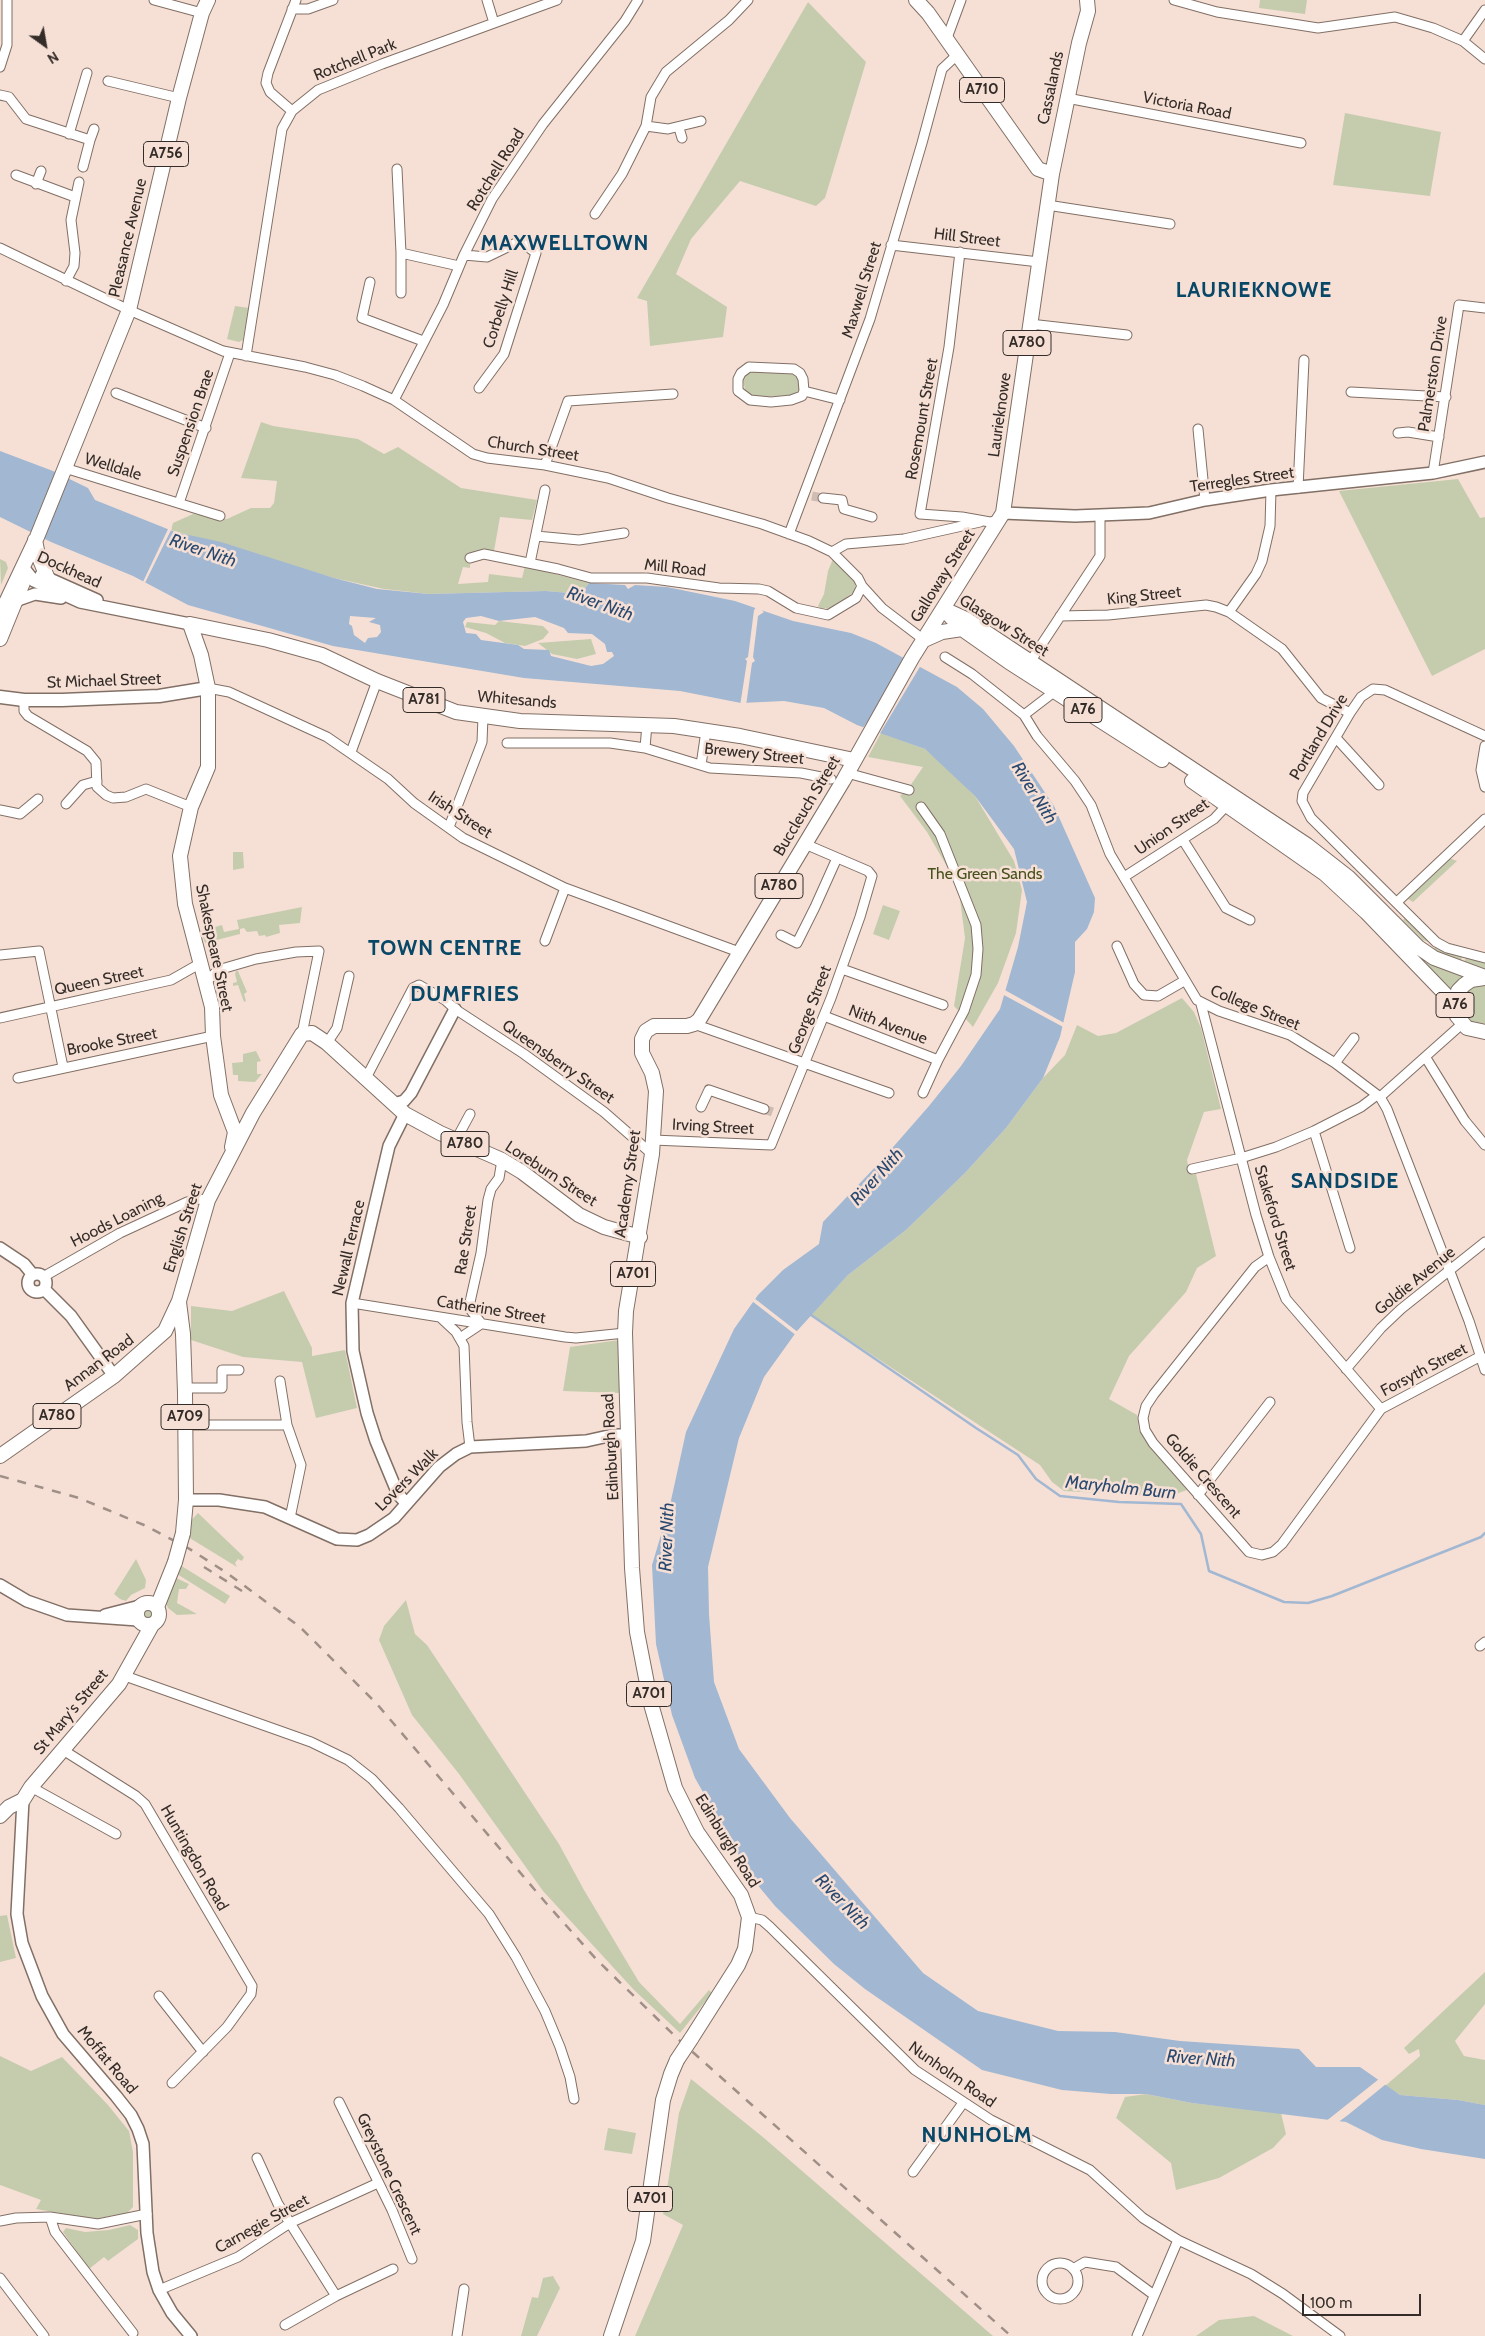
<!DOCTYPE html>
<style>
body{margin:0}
#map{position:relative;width:1485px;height:2336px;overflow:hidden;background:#f6e0d5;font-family:Cabin,sans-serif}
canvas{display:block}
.north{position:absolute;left:20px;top:20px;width:50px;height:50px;-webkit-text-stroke:4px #f6e0d5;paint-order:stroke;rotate:148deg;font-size:14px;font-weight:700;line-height:20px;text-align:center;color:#342c28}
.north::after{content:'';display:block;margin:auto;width:18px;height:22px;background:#342c28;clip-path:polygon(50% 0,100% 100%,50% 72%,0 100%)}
.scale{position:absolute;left:1302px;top:2294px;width:119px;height:22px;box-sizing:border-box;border:2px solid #342c28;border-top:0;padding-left:6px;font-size:15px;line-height:18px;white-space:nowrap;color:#342c28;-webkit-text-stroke:4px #f6e0d5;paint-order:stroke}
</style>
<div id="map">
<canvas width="1485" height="2336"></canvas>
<div class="north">N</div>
<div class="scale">100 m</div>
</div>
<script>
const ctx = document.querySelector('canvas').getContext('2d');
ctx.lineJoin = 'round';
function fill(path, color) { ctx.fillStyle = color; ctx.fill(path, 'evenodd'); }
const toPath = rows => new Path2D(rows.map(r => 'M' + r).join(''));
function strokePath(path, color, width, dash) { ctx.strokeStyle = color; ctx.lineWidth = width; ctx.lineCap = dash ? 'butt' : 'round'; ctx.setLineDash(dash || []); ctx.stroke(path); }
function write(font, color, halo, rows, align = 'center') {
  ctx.font = font + ' Cabin,sans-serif'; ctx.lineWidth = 5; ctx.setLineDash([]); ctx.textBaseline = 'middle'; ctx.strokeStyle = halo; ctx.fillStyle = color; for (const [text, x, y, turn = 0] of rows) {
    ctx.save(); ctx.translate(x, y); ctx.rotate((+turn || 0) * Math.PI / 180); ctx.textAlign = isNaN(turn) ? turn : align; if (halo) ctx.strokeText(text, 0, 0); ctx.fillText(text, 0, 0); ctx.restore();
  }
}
const green = toPath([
 [1260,0,1307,0,1305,14,1259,8],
 [808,2,866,62,825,198,816,206,740,181,691,239,676,274,727,307,723,337,650,346,647,301,637,298],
 [1345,113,1441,132,1430,196,1333,185],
 [235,306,249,308,243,340,239,342,227,339],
 [773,369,796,374,802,384,799,391,791,395,761,397,749,394,745,390,743,379,746,375,752,372],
 [261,422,273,426,358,439,384,454,398,447,461,488,537,500,532,520,500,517,494,551,470,555,470,568,463,567,458,584,488,582,489,574,522,578,525,566,589,583,581,594,546,591,429,594,384,589,334,578,171,530,173,523,193,514,227,519,251,508,270,508,274,503,277,481,241,478],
 [1458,479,1480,518,1485,517,1485,649,1432,676,1339,491],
 [0,559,6,562,8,568,1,585],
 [833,559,855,581,855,591,832,609,820,608,818,606,824,594,828,571],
 [499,621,543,626,549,632,543,639,525,646,505,643,486,633,465,627,467,622,495,625],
 [591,639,596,654,577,659,552,654,538,643],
 [881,733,925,749,947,768,975,796,1014,861,1022,890,1016,933,998,983,973,1027,954,1006,965,938,960,899,949,870,927,832,900,796,910,786,923,767,868,757],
 [233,852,243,852,244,868,233,870],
 [1449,858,1457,861,1413,902,1408,899,1407,897],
 [883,905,900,911,889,940,873,934],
 [302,907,300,923,279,925,280,933,266,937,265,935,259,936,257,931,247,932,244,928,240,929,240,934,205,943,201,931,222,925,224,932,239,929,237,920],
 [1406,917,1432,943,1423,940,1403,920],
 [218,943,222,961,214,962,207,948],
 [1436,946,1462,956,1461,962,1432,951],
 [1466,957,1485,961,1485,971,1464,963],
 [1429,960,1467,975,1451,992,1424,965],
 [236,971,238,971,247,992,244,994,246,1001,244,1002,238,985,233,986,233,983,237,982,235,974],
 [1485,983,1485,1025,1473,1023,1467,1019,1462,1006,1462,999,1470,987],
 [1182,998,1194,1012,1201,1028,1221,1109,1204,1112,1187,1160,1190,1175,1196,1174,1216,1256,1197,1268,1186,1292,1129,1356,1109,1399,1137,1415,1139,1430,1147,1443,1187,1490,1167,1497,1064,1491,1052,1482,1040,1465,811,1315,848,1275,906,1230,965,1173,1006,1128,1043,1078,1065,1055,1077,1025,1098,1036,1116,1033],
 [256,1051,261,1061,257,1062,257,1074,262,1074,255,1082,238,1081,238,1075,233,1075,232,1063,243,1062,243,1054],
 [284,1291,312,1348,312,1356,345,1350,357,1408,316,1418,302,1362,243,1357,191,1340,191,1306,232,1311],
 [619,1340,619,1393,563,1391,570,1347],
 [198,1513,244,1557,242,1561,238,1559,235,1563,237,1567,188,1537,188,1524],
 [136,1559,146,1580,145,1588,131,1595,126,1601,120,1599,114,1594],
 [180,1565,230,1596,225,1604,177,1574],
 [176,1578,189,1584,186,1589,179,1589,177,1603,197,1614,177,1615,168,1608,165,1601],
 [406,1600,415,1634,427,1645,559,1844,584,1890,639,1982,680,2024,709,1990,712,1993,680,2033,634,1990,543,1891,459,1774,412,1715,379,1640,384,1626],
 '140 1614a8 8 0 1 1 16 0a8 8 0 1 1-16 0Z',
 [7,1915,16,1958,0,1962,0,1916],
 [1485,1972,1485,2004,1455,2041,1464,2056,1485,2060,1485,2105,1458,2100,1400,2095,1385,2086,1420,2056,1419,2049,1409,2054,1404,2048],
 [0,2056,31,2071,62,2057,108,2105,129,2131,133,2152,133,2207,127,2213,95,2219,36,2209,41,2200,0,2185],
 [691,2079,764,2138,993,2336,635,2336,683,2225,663,2214,679,2113],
 [1146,2094,1192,2103,1281,2113,1286,2134,1273,2148,1219,2178,1176,2190,1171,2163,1116,2118,1125,2097],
 [608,2128,636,2133,632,2154,604,2150],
 [130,2225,138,2230,138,2239,108,2261,104,2257,89,2269,63,2232,66,2228,85,2232,109,2230],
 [553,2276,560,2288,537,2336,521,2336,532,2297,538,2298,543,2278],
 [1254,2316,1293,2336,1196,2336,1219,2320]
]);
const water = toPath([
 [0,451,53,471,88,488,95,500,175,532,221,542,334,578,377,589,429,594,546,591,581,594,589,583,625,585,628,589,635,585,667,587,735,601,793,621,851,633,876,643,957,687,983,709,1014,746,1054,806,1095,898,1094,912,1087,929,1075,942,1075,972,1060,1037,1043,1078,1006,1128,965,1173,906,1230,848,1275,797,1331,764,1377,739,1438,708,1567,709,1614,714,1682,739,1749,790,1818,923,1973,978,2011,1058,2031,1115,2032,1180,2041,1299,2049,1316,2067,1360,2067,1400,2095,1458,2100,1485,2105,1485,2159,1421,2149,1382,2140,1346,2122,1192,2103,1146,2094,1111,2094,1062,2090,982,2070,865,1989,834,1964,775,1906,751,1877,695,1778,672,1715,656,1644,652,1565,670,1505,686,1432,734,1329,758,1295,783,1270,819,1244,823,1222,880,1162,929,1106,961,1066,1000,1009,1018,947,1027,902,1014,849,975,796,925,749,857,725,824,708,784,701,741,703,680,691,524,678,333,646,188,605,133,576,51,542,0,517],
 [350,616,376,618,369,622,380,625,381,632,377,637,368,638,365,643,354,635,352,626,349,624],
 [481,616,499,621,535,617,564,628,568,633,592,634,605,644,607,652,612,652,614,656,603,664,591,666,551,656,549,650,524,649,518,645,481,640,476,634,466,633,463,622,466,618]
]);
const pier = toPath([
 [169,527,172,528,144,585,142,584],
 [757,606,764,612,758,616,753,657,755,661,752,663,746,706,740,706,747,661,745,659,748,657,754,610],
 [906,657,921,665,879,735,862,729,873,714],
 [1003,989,1066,1024,1065,1028,1002,994],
 [754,1298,799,1333,797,1336,752,1301],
 [1379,2079,1386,2084,1348,2115,1337,2123,1325,2122]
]);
const stream = toPath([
 [811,1315,976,1428,1018,1455,1036,1479,1060,1496,1119,1502,1181,1504,1201,1534,1209,1571,1284,1602,1308,1603,1332,1596,1481,1537,1485,1533]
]);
const minorTunnel = toPath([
 [812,496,823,498],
 [764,1109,775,1113]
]);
const minor = toPath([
 [154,0,202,13],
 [487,0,494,23],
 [1174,0,1217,12,1318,28,1395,17,1433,28,1463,41,1485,59],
 [292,9,308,9,333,0],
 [947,38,961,0],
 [1463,41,1485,10],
 [0,67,7,45,7,0],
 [108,81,179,98],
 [0,95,9,97,26,119,90,140,83,167],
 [1067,98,1301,143],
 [292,111,270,92,266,83,268,73,296,0],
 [646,126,668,129,701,121],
 [679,128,682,138],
 [69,134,87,73],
 [90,140,94,129],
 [397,169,401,253],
 [16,175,75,197],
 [36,184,41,171],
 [1047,205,1170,224],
 [595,214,622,174,646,126,651,97,666,72,729,20,748,0],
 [891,245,1039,262],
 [0,248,129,310,223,351,305,367,335,375,363,386,394,400,473,454,487,458,545,465,608,478,668,498,762,524,809,541,832,552,858,578,862,586,882,608,924,640],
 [960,252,949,347,920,514,962,517,990,522,998,520],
 [464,255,487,257,520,241,536,253,504,354,479,388],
 [66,281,74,266,75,253,71,220,79,182],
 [370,282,362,318,423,341],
 [401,293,401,253,459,266],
 [1030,324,1127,335],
 [246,356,282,129,292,111,318,90,382,64,557,0],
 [804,391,803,379,800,373,794,369,749,367,741,373,738,379,738,391,750,400,771,402,791,400,802,396,804,391,840,400],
 [1351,392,1446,397],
 [116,393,206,428],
 [394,400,443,305,464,255,492,199,543,124,625,21,638,0],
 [1198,429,1205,500],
 [1398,433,1408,432,1439,437],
 [545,465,568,401,673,394],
 [68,469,220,516],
 [1433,473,1459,305,1485,308],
 [1298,488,1304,360],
 [823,498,842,500,844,509,872,517],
 [179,503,230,353],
 [789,534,870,319,922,143,942,69,957,55],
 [536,536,579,540,624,533],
 [832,552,846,544,904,539,980,522],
 [470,558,484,554,558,569,591,578,647,578,719,588,759,589,768,591,796,608,828,615,856,598,862,586],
 [530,563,545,490],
 [1229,612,1256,574,1262,561,1270,526,1271,490],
 [1060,616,1108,615,1206,605,1216,607,1229,612,1282,649,1321,698,1350,713],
 [945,657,972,674,1024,715,1037,736,1075,781,1091,805,1110,854,1197,1000,1219,1011,1290,1035,1335,1063,1380,1097,1387,1109,1469,1321,1485,1370],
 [1030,662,1100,556,1100,515],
 [208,688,229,692,327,737,388,779,414,803,463,838,565,888,739,952],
 [24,700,24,711,28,716,87,751,96,762,97,787,106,795,113,798,126,797,146,789,191,807],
 [1024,715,1054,692],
 [1485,736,1385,690,1373,689,1361,697,1350,713,1303,793,1302,801,1311,818,1436,942,1447,948,1485,958],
 [1337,739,1379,785],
 [507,743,610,743,645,748,647,724],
 [1485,746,1481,770,1485,787],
 [645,748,710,768,801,773,831,779],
 [351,752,377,681],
 [701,765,706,731],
 [847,773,909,790],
 [66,804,83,785,97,781],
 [0,810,20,814,38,799],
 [449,827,482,742,483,717],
 [1183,840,1226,908,1250,920],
 [1124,877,1214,819,1229,803],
 [1397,902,1485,819],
 [781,935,797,943,815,907,837,858],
 [545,941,565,888],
 [1117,946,1134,984,1144,995,1158,996,1184,981],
 [0,955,39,951,63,1067],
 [842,969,943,1005],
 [206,982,218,970,256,959,296,952,319,951,302,1034],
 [1201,1004,1256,1215,1269,1257,1286,1299,1381,1409],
 [824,1016,938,1060,964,1011,976,975,978,949,976,925,940,834,921,807],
 [0,1018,171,980,201,963],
 [694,1024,889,1093],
 [327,1043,337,1028,349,976],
 [1426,1058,1465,1121,1485,1145],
 [1335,1063,1354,1038],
 [18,1078,213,1036],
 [366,1078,413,988,419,985,445,1000,455,1009,524,1054,604,1112,652,1154],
 [923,1093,938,1060],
 [1380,1097,1462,1024],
 [701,1107,709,1090,764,1109],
 [1314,1131,1350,1248],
 [456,1140,470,1114],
 [653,1140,771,1145,831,998,860,917,872,876,868,871,805,844],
 [1192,1169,1241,1158,1276,1147,1314,1131,1361,1107,1377,1095],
 [1269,1257,1255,1267,1154,1394,1146,1406,1143,1418,1145,1430,1153,1443,1249,1552,1262,1555,1273,1552,1282,1544,1381,1409,1481,1356],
 [43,1277,120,1233,187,1202,197,1199,208,1200],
 [352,1303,565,1337,576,1338,625,1333],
 [441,1318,456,1332,464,1346,467,1422,470,1447],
 [481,1323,470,1309,470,1302,481,1253,488,1200,491,1189,499,1178,502,1160],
 [460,1338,481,1324],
 [1346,1369,1381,1328,1401,1309,1485,1242],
 [280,1381,287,1425,301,1465,290,1518],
 [185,1388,222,1388,222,1370,239,1370],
 [185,1425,287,1425],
 [1198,1495,1270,1402],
 [1480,1646,1485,1642],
 [125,1676,311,1742,348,1760,372,1779,399,1808,489,1914,516,1957,545,2011,560,2047,570,2077,574,2099],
 [63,1750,136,1796,145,1804,252,1986,251,1994,227,2027,172,2083],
 [31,1787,116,1834],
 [749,1917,762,1920,770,1927,915,2070,991,2120,1090,2170,1143,2218,1178,2240,1251,2274,1283,2294,1340,2336],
 [159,1996,203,2052],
 [339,2102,392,2210,412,2259],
 [257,2158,278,2204,336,2296],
 [913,2172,963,2103],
 [50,2217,55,2232,133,2333],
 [0,2221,16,2218,50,2217,98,2224,147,2214],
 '1042 2281a18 18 0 1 1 36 0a18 18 0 1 1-36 0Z',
 [1073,2269,1085,2262,1116,2267,1154,2295],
 [0,2278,44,2336],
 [159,2290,238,2257,290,2223,378,2183],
 [285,2325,336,2296,393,2269],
 [457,2336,464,2289],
 [1137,2336,1178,2240]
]);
const tertiary = toPath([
 [1003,513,1075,516,1149,513,1205,500,1271,490,1433,473,1485,462],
 [23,567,34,581,80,602,190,624],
 [41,575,97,600],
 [18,600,35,594,61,598],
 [394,1104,404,1101,411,1093,455,1009],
 [405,1114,389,1146,352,1303,353,1351,367,1413,376,1441,398,1494,406,1503],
 [0,1248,24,1264,33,1275],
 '28 1283a9 9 0 1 1 18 0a9 9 0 1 1-18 0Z',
 [44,1289,71,1316,114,1376],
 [186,1500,219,1500,265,1507,337,1539,357,1540,369,1535,394,1518,439,1467,456,1454,470,1447,586,1441,613,1435,629,1435],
 [0,1585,27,1601,67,1615,138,1620],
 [105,1615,140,1606],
 [23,1800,17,1914,22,1943,42,1996,63,2034,116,2096,131,2115,138,2129,143,2144,147,2233,153,2272,159,2290,172,2313,191,2336]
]);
const secondary = toPath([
 [0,697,24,700,62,700,159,696,208,688]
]);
const primary = toPath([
 [916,0,928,13,1038,169,1052,174],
 [35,540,38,555,48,579],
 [944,609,966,619,1307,845,1348,877,1418,947,1434,958,1485,977],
 [0,615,37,537,129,310,179,98,202,13,208,0],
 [949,615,962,629,1009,662,1162,760],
 [190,624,268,640,322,655,377,681,456,712,520,721,674,726,740,736,854,760],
 [190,624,201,655,208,688,208,767,191,807,180,856,185,904,212,1007,213,1036,221,1095,235,1132,232,1147],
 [0,639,24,580],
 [924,640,942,632,962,629],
 [1192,781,1325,874,1366,912,1447,996,1455,1008],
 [1485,978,1471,980,1464,985,1458,991,1455,1008,1457,1016,1467,1028,1485,1032],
 [179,1302,183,1334,185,1393,186,1500,183,1533],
 [0,1456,114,1376,165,1331,179,1301,208,1200,253,1113,302,1034,312,1033,327,1043,405,1114,440,1133,502,1160,522,1172,579,1215,604,1227,640,1237],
 '137 1614a11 11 0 1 1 22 0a11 11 0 1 1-22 0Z',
 [157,1607,175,1562],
 [0,1816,9,1807,23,1800,31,1787,119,1684,152,1625],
 [691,2039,738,1965,745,1949,749,1917,741,1895,697,1832,675,1788,651,1704,637,1632,632,1568,625,1333,626,1311,652,1154,656,1091,652,1073,642,1053,642,1039,646,1031,654,1026,687,1026,694,1024,699,1020,843,781,912,658,1003,513,1052,174,1079,43,1088,11,1087,0],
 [611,2336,643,2241,663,2100,671,2074,677,2060]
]);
const rail = toPath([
 [0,1476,79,1498,144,1525,188,1548,227,1573,300,1627,377,1704,546,1903,597,1960,678,2039,1011,2336],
 [204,1567,242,1591]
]);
const primaryBridge = toPath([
 [175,1562,183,1533],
 [677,2060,691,2039]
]);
const shields = [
 [982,90,45],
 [166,154,45],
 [1027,343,48],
 [424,700,42],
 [1083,710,38],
 [779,886,48],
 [1455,1005,38],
 [465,1144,48],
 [633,1274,45],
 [57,1416,48],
 [185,1417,48],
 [649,1694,45],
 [650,2199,45]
];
const shieldNames = [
 ["A710",982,90],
 ["A756",166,154],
 ["A780",1027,343],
 ["A781",424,700],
 ["A76",1083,710],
 ["A780",779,886],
 ["A76",1455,1005],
 ["A780",465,1144],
 ["A701",633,1274],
 ["A780",57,1416],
 ["A709",185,1417],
 ["A701",649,1694],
 ["A701",650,2199]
];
const streetNames = [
 ["Rotchell Park",355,60,-22],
 ["Cassalands",1051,88,-78],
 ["Victoria Road",1187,106,11],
 ["Rotchell Road",496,170,-58],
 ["Pleasance Avenue",128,238,-77],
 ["Hill Street",967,238,7],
 ["Maxwell Street",862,290,-73],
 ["Corbelly Hill",501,309,-72],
 ["Palmerston Drive",1433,374,-81],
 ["Laurieknowe",1000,415,-82],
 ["Rosemount Street",922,419,-80],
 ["Suspension Brae",191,423,-71],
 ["Church Street",533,449,9],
 ["Welldale",113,467,17],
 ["Terregles Street",1242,480,-8],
 ["Mill Road",675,568,6],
 ["Dockhead",69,570,24],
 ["Galloway Street",943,576,-58],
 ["King Street",1144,596,-6],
 ["Glasgow Street",1004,626,32],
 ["St Michael Street",104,681,-2],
 ["Whitesands",517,700,5],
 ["Portland Drive",1319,737,-59],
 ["Brewery Street",754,754,6],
 ["Buccleuch Street",807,806,-59],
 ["Irish Street",460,815,33],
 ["Union Street",1172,827,-35],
 ["Shakespeare Street",214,948,78],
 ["Queen Street",99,981,-12],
 ["College Street",1255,1008,22],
 ["George Street",810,1010,-69],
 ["Nith Avenue",888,1025,21],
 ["Brooke Street",112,1042,-11],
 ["Queensberry Street",558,1062,35],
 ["Irving Street",713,1127,3],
 ["Loreburn Street",551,1174,33],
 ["Academy Street",628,1184,-82],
 ["Stakeford Street",1275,1218,73],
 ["Hoods Loaning",117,1220,-27],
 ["English Street",183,1228,-72],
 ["Rae Street",466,1240,-81],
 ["Newall Terrace",349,1248,-77],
 ["Goldie Avenue",1415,1281,-39],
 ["Catherine Street",491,1310,9],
 ["Annan Road",99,1363,-37],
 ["Forsyth Street",1424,1370,-28],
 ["Edinburgh Road",611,1447,-93],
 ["Goldie Crescent",1203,1476,49],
 ["Lovers Walk",407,1480,-45],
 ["St Mary's Street",71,1712,-50],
 ["Edinburgh Road",727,1841,58],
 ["Huntingdon Road",194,1858,60],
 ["Moffat Road",107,2060,50],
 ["Nunholm Road",952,2075,35],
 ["Greystone Crescent",389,2174,65],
 ["Carnegie Street",262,2224,-29]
];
const parkNames = [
 ["The Green Sands",985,874]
];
const waterNames = [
 ["River Nith",203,551,19],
 ["River Nith",600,604,20],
 ["River Nith",1034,793,58],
 ["River Nith",877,1177,-48],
 ["Maryholm Burn",1121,1488,6],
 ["River Nith",667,1537,-88],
 ["River Nith",842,1902,46],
 ["River Nith",1201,2059,4]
];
const districtNames = [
 ["MAXWELLTOWN",565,244],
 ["LAURIEKNOWE",1254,291],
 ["TOWN CENTRE",445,949],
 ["DUMFRIES",465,995],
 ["SANDSIDE",1345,1182],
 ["NUNHOLM",977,2136]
];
fill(green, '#c5ccae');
fill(water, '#a1b7d2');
fill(pier, '#f6e0d5');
strokePath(stream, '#a1b7d2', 2.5);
strokePath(minorTunnel, '#cfbcb2', 9, [9, 4.5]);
strokePath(minor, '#826f65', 11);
strokePath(tertiary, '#826f65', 14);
strokePath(secondary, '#826f65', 15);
strokePath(primary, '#826f65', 16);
strokePath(minor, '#fff', 9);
strokePath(tertiary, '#fff', 11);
strokePath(secondary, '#fff', 12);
strokePath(primary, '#fff', 14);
strokePath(rail, '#9f8f87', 2.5, [9, 9]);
strokePath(primaryBridge, '#826f65', 16, []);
strokePath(primaryBridge, '#fff', 14);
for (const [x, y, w] of shields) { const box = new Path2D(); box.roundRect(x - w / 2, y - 12.5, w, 25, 4); ctx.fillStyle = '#f6e0d5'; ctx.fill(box); strokePath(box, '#342c28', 1); }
write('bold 15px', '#342c28', null, shieldNames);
write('16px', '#342c28', '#f6e0d5', streetNames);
write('16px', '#47511c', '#f6e0d5', parkNames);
write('italic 18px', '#2a4970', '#f6e0d5', waterNames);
ctx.letterSpacing = '1px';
write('bold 21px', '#084768', '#f6e0d5', districtNames);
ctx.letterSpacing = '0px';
</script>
